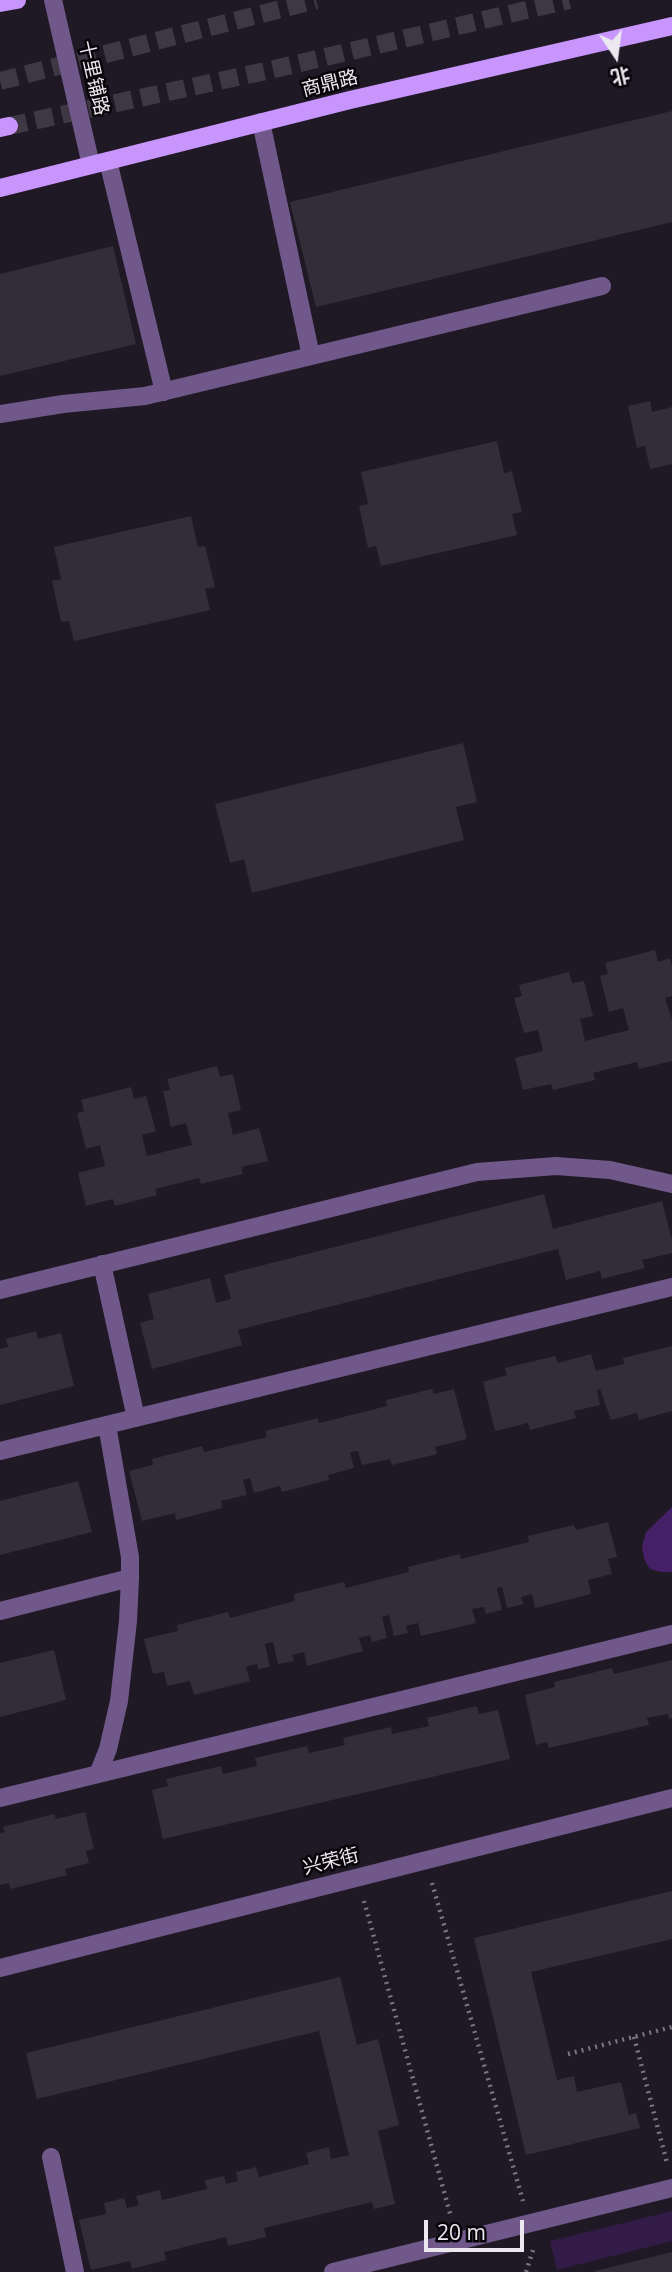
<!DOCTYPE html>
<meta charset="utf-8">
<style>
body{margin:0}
#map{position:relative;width:672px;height:2272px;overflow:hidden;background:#1e1924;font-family:"Open Sans","Noto Sans SC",sans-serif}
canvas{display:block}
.north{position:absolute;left:581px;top:21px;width:70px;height:70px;-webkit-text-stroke:5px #07050a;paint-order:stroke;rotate:167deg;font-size:19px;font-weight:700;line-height:28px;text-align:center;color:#ece8f0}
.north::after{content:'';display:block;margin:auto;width:24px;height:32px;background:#ece8f0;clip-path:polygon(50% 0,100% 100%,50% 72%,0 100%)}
.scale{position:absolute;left:424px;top:2220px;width:100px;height:32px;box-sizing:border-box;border:4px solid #ece8f0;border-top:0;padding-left:9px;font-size:21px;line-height:24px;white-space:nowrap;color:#ece8f0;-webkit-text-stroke:5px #07050a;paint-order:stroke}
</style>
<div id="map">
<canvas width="672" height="2272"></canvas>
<div class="north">北</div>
<div class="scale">20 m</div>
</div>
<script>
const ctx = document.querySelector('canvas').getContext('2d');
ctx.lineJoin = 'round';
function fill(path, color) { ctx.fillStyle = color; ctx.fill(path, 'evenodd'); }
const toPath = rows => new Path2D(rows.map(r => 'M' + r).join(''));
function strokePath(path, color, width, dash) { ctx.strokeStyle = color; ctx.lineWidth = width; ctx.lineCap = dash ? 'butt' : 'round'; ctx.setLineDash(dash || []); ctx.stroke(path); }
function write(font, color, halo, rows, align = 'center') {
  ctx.font = font + ' "Open Sans","Noto Sans SC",sans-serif'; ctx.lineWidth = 5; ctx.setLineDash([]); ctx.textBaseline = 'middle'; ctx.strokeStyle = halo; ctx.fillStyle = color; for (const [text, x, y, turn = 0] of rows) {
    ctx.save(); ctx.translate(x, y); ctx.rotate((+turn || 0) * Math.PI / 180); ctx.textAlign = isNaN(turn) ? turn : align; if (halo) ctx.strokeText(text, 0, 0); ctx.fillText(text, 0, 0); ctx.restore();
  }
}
const green = toPath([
 [672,2211,672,2241,557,2270,550,2241]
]);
const water = toPath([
 [672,1507,672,1572,661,1572,650,1569,644,1559,642,1546,646,1532]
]);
const building = toPath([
 [672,111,672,222,316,307,290,202],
 [113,246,136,344,0,376,0,274],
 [650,401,652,412,672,407,672,464,650,469,645,446,637,448,628,406],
 [497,441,504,473,512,471,522,512,512,514,517,535,381,566,376,546,368,548,359,506,368,504,361,472],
 [191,516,198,547,205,546,215,587,205,589,210,610,74,641,69,621,61,622,52,581,61,579,54,547],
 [463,743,477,802,456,807,464,840,252,893,244,859,230,863,215,804],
 [655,950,658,962,670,958,672,966,672,996,665,998,672,1019,672,1061,639,1069,637,1062,593,1073,595,1080,553,1090,551,1084,523,1090,515,1058,543,1051,538,1030,524,1033,514,998,522,996,519,985,569,972,572,983,584,981,593,1016,580,1019,585,1041,629,1030,623,1008,609,1012,600,976,608,974,605,963],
 [217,1066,220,1077,233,1074,241,1110,228,1113,233,1135,259,1128,268,1161,241,1167,243,1174,201,1184,199,1178,155,1189,157,1195,115,1206,113,1199,86,1206,78,1173,105,1166,100,1145,86,1149,77,1113,84,1111,81,1100,131,1087,134,1099,146,1096,156,1131,142,1135,147,1156,192,1145,186,1123,171,1127,163,1091,170,1090,167,1079],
 [544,1194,553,1229,662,1201,672,1240,672,1253,642,1260,645,1268,602,1279,600,1271,566,1280,558,1249,238,1330,242,1345,152,1369,140,1323,154,1319,148,1294,210,1278,216,1303,231,1299,224,1275],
 [36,1331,38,1339,61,1333,74,1386,0,1405,0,1349,8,1347,6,1339],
 [672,1346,672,1411,639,1420,637,1413,611,1420,600,1389,597,1390,600,1405,574,1411,576,1418,530,1430,528,1423,495,1431,483,1382,507,1375,505,1368,555,1356,558,1363,591,1354,596,1371,624,1364,623,1358],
 [432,1389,434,1394,454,1389,467,1439,435,1447,437,1454,392,1465,390,1459,362,1465,358,1451,350,1452,354,1468,328,1475,329,1480,282,1492,280,1486,254,1493,250,1478,243,1480,247,1495,221,1501,222,1508,176,1520,175,1513,142,1521,129,1471,153,1465,152,1459,202,1446,204,1452,267,1437,265,1431,318,1418,319,1423,387,1406,386,1400],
 [78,1481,92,1532,0,1555,0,1501],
 [608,1522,617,1557,608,1559,612,1574,588,1580,591,1594,535,1608,532,1594,521,1597,524,1604,507,1608,502,1587,497,1588,502,1610,486,1614,484,1607,472,1609,476,1623,421,1636,418,1623,406,1626,408,1633,394,1636,389,1615,382,1617,387,1638,372,1642,370,1635,359,1638,363,1651,307,1666,304,1652,292,1655,294,1661,278,1664,273,1642,265,1644,270,1667,258,1669,257,1664,246,1667,250,1681,194,1695,190,1681,167,1686,164,1672,153,1674,144,1639,178,1631,177,1625,228,1612,230,1618,295,1601,294,1594,344,1582,346,1588,409,1572,408,1567,460,1554,461,1559,529,1542,528,1536,574,1525,576,1530],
 [54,1650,66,1700,0,1717,0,1663],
 [672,1660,672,1718,669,1719,668,1714,647,1718,649,1725,549,1748,547,1742,536,1745,525,1695,555,1687,554,1682,612,1668,614,1674],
 [477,1706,479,1714,498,1710,510,1759,163,1839,152,1790,168,1786,166,1779,221,1766,223,1774,257,1766,255,1758,307,1746,309,1753,345,1745,343,1738,391,1727,392,1734,429,1726,427,1718],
 [85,1812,94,1849,86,1851,89,1863,65,1869,67,1875,10,1889,9,1883,0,1885,0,1833,5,1832,3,1827,54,1814,56,1819],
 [672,1891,672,1939,531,1972,557,2080,574,2076,577,2092,621,2082,629,2115,636,2113,640,2128,526,2155,474,1938],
 [340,1977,357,2045,378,2039,399,2125,378,2131,395,2204,374,2209,372,2202,264,2228,266,2237,228,2246,226,2237,164,2252,166,2260,132,2269,130,2261,91,2270,79,2220,106,2214,104,2203,124,2198,127,2208,139,2205,136,2196,160,2190,162,2200,207,2189,205,2180,224,2176,226,2184,238,2181,236,2172,256,2167,259,2177,309,2164,306,2153,329,2147,331,2159,349,2155,319,2031,37,2099,26,2053],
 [672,2252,672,2272,595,2272,595,2271]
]);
const majorTunnel = toPath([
 [0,81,316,0],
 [9,126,266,71,569,0]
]);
const path = toPath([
 [432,1883,523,2201],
 [364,1901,451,2217],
 [634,2037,667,2163],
 [568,2054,672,2027],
 [526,2272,534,2247]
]);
const minor = toPath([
 [53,0,91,165],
 [261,122,311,356],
 [108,161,164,392],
 [0,414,63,404,145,396,602,286],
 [102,1264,136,1418],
 [0,1290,477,1172,556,1166,610,1170,672,1184],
 [0,1451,672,1287],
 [0,1611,130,1578],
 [98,1774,108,1749,119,1701,128,1621,130,1578,130,1557,107,1425],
 [0,1798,672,1634],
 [0,1968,672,1798],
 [51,2157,75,2272],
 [333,2272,672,2188]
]);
const major = toPath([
 [0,3,17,0],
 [0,128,9,126],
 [0,188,350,100,672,26]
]);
const streetNames = [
 ["十里铺路",93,78,77],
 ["商鼎路",330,84,-14],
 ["兴荣街",331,1862,-14]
];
fill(green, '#321b47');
fill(water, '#462067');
fill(building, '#332d3a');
strokePath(majorTunnel, '#3d3843', 18, [18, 9]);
strokePath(path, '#7a757f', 4.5, [2, 5]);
strokePath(minor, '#70598a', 18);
strokePath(major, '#c895fd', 18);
write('19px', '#ece8f0', '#07050a', streetNames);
</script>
